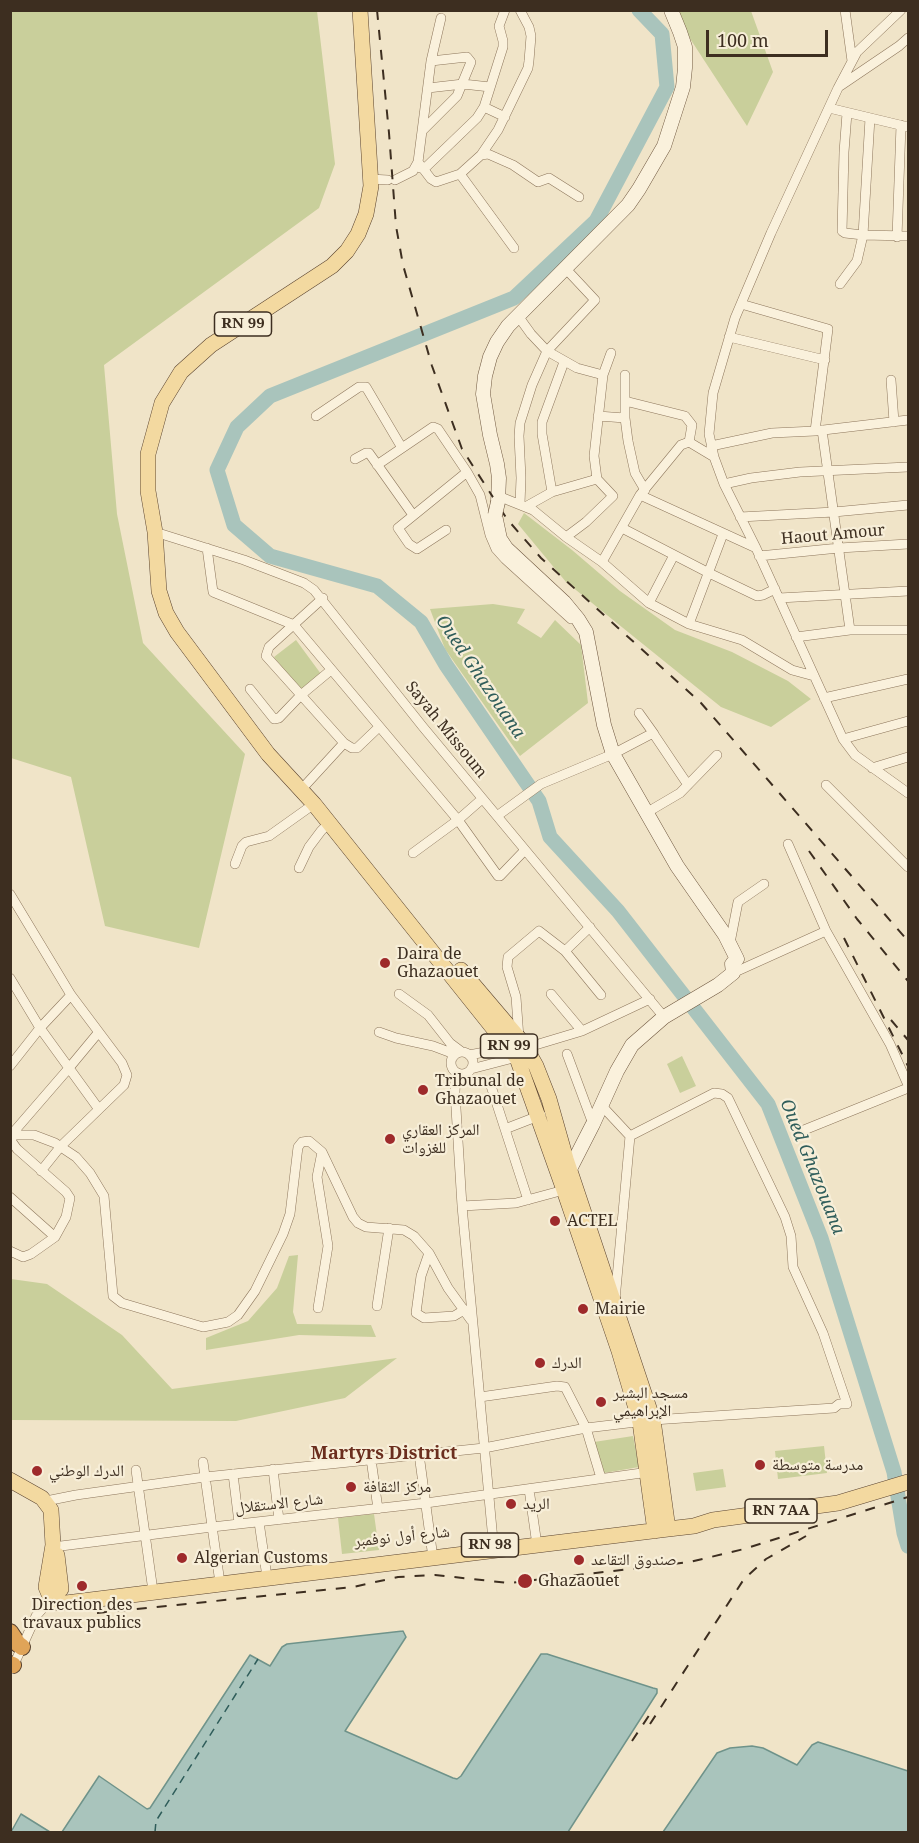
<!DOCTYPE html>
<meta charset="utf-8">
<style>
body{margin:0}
#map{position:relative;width:919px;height:1843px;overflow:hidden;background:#f0e4c8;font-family:"Noto Serif",serif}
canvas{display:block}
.frame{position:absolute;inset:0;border:12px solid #3d2e20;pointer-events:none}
.scale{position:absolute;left:706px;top:30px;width:122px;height:27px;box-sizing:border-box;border:3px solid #3d2e20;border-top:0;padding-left:8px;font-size:18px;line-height:21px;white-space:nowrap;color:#3d2e20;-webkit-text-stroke:4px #f7eed8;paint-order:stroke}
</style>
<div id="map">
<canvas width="919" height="1843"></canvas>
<div class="frame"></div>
<div class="scale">100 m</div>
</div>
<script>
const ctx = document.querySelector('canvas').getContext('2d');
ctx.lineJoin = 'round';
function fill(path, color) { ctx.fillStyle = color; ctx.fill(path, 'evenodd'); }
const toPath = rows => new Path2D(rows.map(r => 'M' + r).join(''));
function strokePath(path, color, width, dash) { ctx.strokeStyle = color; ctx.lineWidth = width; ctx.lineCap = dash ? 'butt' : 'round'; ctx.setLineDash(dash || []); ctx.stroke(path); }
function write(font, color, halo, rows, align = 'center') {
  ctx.font = font + ' "Noto Serif","Noto Naskh Arabic",serif'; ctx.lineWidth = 4.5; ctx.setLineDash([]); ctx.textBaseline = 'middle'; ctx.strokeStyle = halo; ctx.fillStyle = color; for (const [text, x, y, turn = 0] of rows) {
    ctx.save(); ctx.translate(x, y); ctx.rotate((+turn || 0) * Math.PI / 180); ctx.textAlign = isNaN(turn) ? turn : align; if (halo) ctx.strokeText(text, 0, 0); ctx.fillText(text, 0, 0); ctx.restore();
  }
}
const green = toPath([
 [11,10,317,11,335,164,319,208,104,365,117,514,143,643,245,754,199,948,105,926,71,777,11,758],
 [672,11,751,11,773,72,747,126],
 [524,513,572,550,620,591,675,630,732,652,788,681,811,699,771,727,721,707,566,582,518,524],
 [493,604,525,609,517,623,541,638,555,620,581,645,588,703,520,756,445,649,430,609],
 [296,640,321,674,300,690,274,657],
 [682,1056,696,1086,680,1093,667,1064],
 [298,1255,293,1312,297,1324,371,1325,376,1337,299,1335,206,1350,206,1338,248,1321,277,1288,289,1256],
 [11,1279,47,1284,122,1335,172,1389,397,1358,345,1398,236,1421,11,1420],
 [633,1436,639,1467,604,1473,594,1442],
 [824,1446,827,1473,778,1479,775,1451],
 [723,1469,726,1487,696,1491,693,1473],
 [374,1514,379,1550,342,1554,338,1518]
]);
const water = toPath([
 [403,1631,406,1637,345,1731,453,1778,457,1779,461,1776,541,1654,547,1654,653,1688,657,1689,657,1693,568,1832,62,1832,99,1776,147,1809,150,1808,250,1655,270,1666,282,1647,287,1644,403,1631],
 [818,1742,908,1771,908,1832,663,1832,717,1753,730,1748,752,1746,763,1748,797,1765,812,1745,818,1742],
 [21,1814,50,1832,11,1832,21,1814]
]);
const river = toPath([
 [639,10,662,34,667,87,596,221,514,298,270,396,237,427,217,470,234,525,270,556,377,586,421,622,446,665,539,801,550,837,618,911,768,1104,821,1238,894,1472,904,1533,908,1546]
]);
const ferry = toPath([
 [155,1832,156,1821,258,1659]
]);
const minor = toPath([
 [845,10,852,61],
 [901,10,857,52,838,88,771,233,735,318,713,393,709,434,714,457,724,484,756,548,843,739,855,755,908,793],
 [840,86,899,46,908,38],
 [428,88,463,84,490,87],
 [484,107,505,117],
 [829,108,908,127],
 [847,113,844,152,842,231,845,233,863,235,908,236],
 [423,130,457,96,471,62,467,57,431,61],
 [481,155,488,154,513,165,538,182,549,178,579,197],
 [418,162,431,179,436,182,460,174,481,155,498,130,528,68,529,61,531,36,529,27,520,10],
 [420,168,424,169,477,118,484,107,503,47,503,41,499,26,505,10],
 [460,174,514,248],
 [370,179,388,180],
 [395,180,413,171,418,162,431,61,441,18],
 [897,237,901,125],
 [840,284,857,261,863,235,870,118],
 [741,304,828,329,815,431],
 [518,316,531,334,547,351,577,368,603,375],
 [729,337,825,360],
 [625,375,625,418,628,441,635,473,645,490],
 [891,380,894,422],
 [625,401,685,416,692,425,689,442],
 [316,416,359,387,366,387,402,448],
 [598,416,625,418],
 [822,430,850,630],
 [711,446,772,433,815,431,908,420],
 [355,459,366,453,369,453,413,515],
 [377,465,433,427,438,429,467,472,480,495,490,535,496,549,505,559,571,619],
 [724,484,751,478,800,472,908,467],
 [552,492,542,434,542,422,564,362],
 [640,495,756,548],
 [498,496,533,510,566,537,602,562,649,603,689,624,742,640,792,670,814,676],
 [520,504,521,478,519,436,520,423,532,385,547,351,595,300,566,269],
 [527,506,552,492,597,479,594,456,603,375,611,353],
 [740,517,834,512,908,505],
 [622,528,709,573,757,596,763,595,775,589],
 [446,530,417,549,409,544,398,528,467,472],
 [155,532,244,560,304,583,314,590,423,727,664,1017],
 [566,537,586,522,613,496,597,479],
 [207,548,213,592,294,625,458,820,498,876,500,876,525,850],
 [759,556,839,548,908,544],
 [602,562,640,495,681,445,689,442,714,457],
 [323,598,269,647,266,656,301,695,331,670],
 [779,598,908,591],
 [649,603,674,555],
 [689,624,723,534],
 [796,637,850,630,908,630],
 [250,689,274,719,279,718,301,695,344,743,352,748,357,748,379,727],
 [824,698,908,679],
 [639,713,654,734],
 [843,739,908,721],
 [872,768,908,757],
 [826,785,908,867],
 [300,791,344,743],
 [646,813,680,793,717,755],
 [497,816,541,784,613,754,653,733,688,785],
 [788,844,826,931],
 [413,853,458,820,482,799],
 [235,864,242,846,246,842,269,836,314,804],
 [299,868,309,847,321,831,331,821],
 [10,894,71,995,122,1063,127,1075,124,1085,61,1146,41,1171],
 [590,927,565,951,601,995],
 [730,943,738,902,764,884],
 [733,973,826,931,890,1044,908,1085],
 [10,978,40,1028,69,1068,11,1135,12,1142,17,1149,66,1192,70,1198,66,1217,55,1237,31,1254,23,1257,10,1251],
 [399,994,428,1015,450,1043,462,1052],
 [551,994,582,1031],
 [379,1032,396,1038,433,1046,449,1052,454,1056],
 [519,1038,516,997,507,967,508,957,539,931,565,951],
 [524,1043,532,1046,582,1031,650,999],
 '451 1063a11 11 0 1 1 22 0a11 11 0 1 1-22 0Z',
 [567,1054,593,1124],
 [469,1055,511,1047],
 [10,1066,40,1028,71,995],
 [471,1069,521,1056],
 [456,1072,455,1092,462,1206,494,1551],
 [491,1086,528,1200],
 [602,1106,630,1136,615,1300],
 [98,1108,69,1068,98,1033],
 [505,1129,541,1115],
 [804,1130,908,1088],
 [10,1135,34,1135,55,1143,76,1157,90,1173,104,1196,113,1296,122,1303,203,1327,228,1322,238,1315,255,1291,283,1234,290,1214,298,1147,302,1142,309,1141,322,1152,353,1217,358,1223,366,1227,404,1230,414,1236,429,1253,448,1288,471,1320],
 [10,1197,55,1237],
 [462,1206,516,1203,564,1190],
 [429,1253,421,1276,416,1313,424,1318,454,1316,464,1310],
 [377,1306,389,1228],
 [318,1308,328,1246,317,1177,322,1152],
 [480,1397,557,1386,565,1387,586,1428,601,1478],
 [419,1454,433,1558],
 [371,1459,378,1509],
 [203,1462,220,1583],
 [273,1469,279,1520],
 [136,1470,153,1591],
 [233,1474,239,1523],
 [529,1489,536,1538],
 [46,1501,76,1495,205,1477,484,1448,586,1428,653,1420,834,1408,839,1404,847,1404,823,1333,793,1267,791,1236,785,1217,728,1098,722,1094,714,1093,630,1136],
 [259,1522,267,1577],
 [53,1547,212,1527,426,1503,649,1472],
 [12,1669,36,1616,51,1599]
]);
const secondary = toPath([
 [498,502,499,478,497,464,490,435,483,394,485,376,490,357,497,342,508,326,628,205,639,189,664,146,683,87,685,68,685,47,680,32,671,10],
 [495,515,500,539,506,548,564,602,578,619,586,632,604,725,613,754,677,866,725,935,737,959,732,964,733,973,718,985,664,1017,632,1045,617,1071,593,1124,570,1169,564,1174]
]);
const primary = toPath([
 [360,10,371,186,366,214,358,234,347,251,332,266,211,345,181,372,162,403,148,454,148,491,155,532,159,591,166,613,177,632,268,754,314,804,517,1058,564,1190,619,1351,640,1422,655,1531],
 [461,970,523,1043,536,1066,549,1099,566,1159,653,1420,668,1529],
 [10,1480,42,1498,51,1510,53,1545,46,1587,51,1599],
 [57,1555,61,1589],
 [51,1599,59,1603,66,1603,668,1529,694,1526,713,1520,838,1503,908,1482]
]);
const motorway = toPath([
 [10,1632,18,1644,22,1647],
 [10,1664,13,1665]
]);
const rail = toPath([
 [377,10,389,133,396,226,403,265,432,366,462,449,507,519,541,558,701,703,908,941],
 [809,851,857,919,908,981],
 [844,938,908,1066],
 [891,1020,908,1040],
 [97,1613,353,1587,398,1577,435,1575,509,1583,690,1562,744,1549,908,1497],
 [650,1724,744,1579,766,1559,806,1536],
 [632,1741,650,1714]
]);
const secondaryBridge = toPath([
 [495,515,498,502]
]);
const markers = [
 [385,963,6,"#9e2a2b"],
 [423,1090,6,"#9e2a2b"],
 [390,1139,6,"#9e2a2b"],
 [555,1221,6,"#9e2a2b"],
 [583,1309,6,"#9e2a2b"],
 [540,1363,6,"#9e2a2b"],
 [601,1402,6,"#9e2a2b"],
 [760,1465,6,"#9e2a2b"],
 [37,1471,6,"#9e2a2b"],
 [351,1487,6,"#9e2a2b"],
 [511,1504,6,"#9e2a2b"],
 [182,1558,6,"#9e2a2b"],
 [579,1560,6,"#9e2a2b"],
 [525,1581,8,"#9e2a2b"],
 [82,1586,6,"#9e2a2b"]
];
const shields = [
 [243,324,57],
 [509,1046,57],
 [781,1511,72],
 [490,1545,57]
];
const shieldNames = [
 ["RN 99",243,324],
 ["RN 99",509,1046],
 ["RN 7AA",781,1511],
 ["RN 98",490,1545]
];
const streetNames = [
 ["Haout Amour",833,535,-5],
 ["Sayah Missoum",446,730,51],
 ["شارع الاستقلال",279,1504,-6],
 ["شارع أول نوفمبر",402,1537,-6]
];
const poiNames = [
 ["Daira de",397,954],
 ["Ghazaouet",397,972],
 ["Tribunal de",435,1081],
 ["Ghazaouet",435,1099],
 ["المركز العقاري",402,1130],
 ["للغزوات",402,1148],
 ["ACTEL",567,1221],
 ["Mairie",595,1309],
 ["الدرك",552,1363],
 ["مسجد البشير",613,1393],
 ["الإبراهيمي",613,1411],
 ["مدرسة متوسطة",772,1465],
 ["الدرك الوطني",49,1471],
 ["مركز الثقافة",363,1487],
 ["الريد",523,1504],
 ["Algerian Customs",194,1558],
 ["صندوق التقاعد",591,1560],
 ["Ghazaouet",538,1581],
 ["Direction des",82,1605,"center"],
 ["travaux publics",82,1623,"center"]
];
const waterNames = [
 ["Oued Ghazouana",480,677,56],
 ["Oued Ghazouana",812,1167,68]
];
const neighbourhoodNames = [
 ["Martyrs District",384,1454]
];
fill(green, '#c9cf9b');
fill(water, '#a9c4bc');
strokePath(water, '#6f938a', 1.5);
strokePath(river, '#a9c4bc', 15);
strokePath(ferry, '#2f5d5a', 1.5, [8, 6]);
strokePath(minor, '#8d765c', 10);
strokePath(secondary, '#6f573f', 15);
strokePath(primary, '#5b4430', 16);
strokePath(motorway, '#5b4430', 18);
strokePath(minor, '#faf1dc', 9);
strokePath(secondary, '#faf1dc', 14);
strokePath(primary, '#f3d9a0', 15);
strokePath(motorway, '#e0a458', 16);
strokePath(rail, '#3d2e20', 2, [10, 10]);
strokePath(secondaryBridge, '#6f573f', 15, []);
strokePath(secondaryBridge, '#faf1dc', 14);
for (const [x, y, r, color] of markers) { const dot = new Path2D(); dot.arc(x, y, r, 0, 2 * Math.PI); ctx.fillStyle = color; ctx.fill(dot); strokePath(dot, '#f7eed8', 2); }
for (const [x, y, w] of shields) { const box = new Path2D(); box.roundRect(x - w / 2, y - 12, w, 24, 4.5); ctx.fillStyle = '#f7eed8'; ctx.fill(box); strokePath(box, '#3d2e20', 1.5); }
write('bold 15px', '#3d2e20', null, shieldNames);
write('16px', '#3d2e20', '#f7eed8', streetNames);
write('16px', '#3d2e20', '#f7eed8', poiNames, 'left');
write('italic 18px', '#2f5d5a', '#f7eed8', waterNames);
write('bold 18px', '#6b2e1e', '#f7eed8', neighbourhoodNames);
</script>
